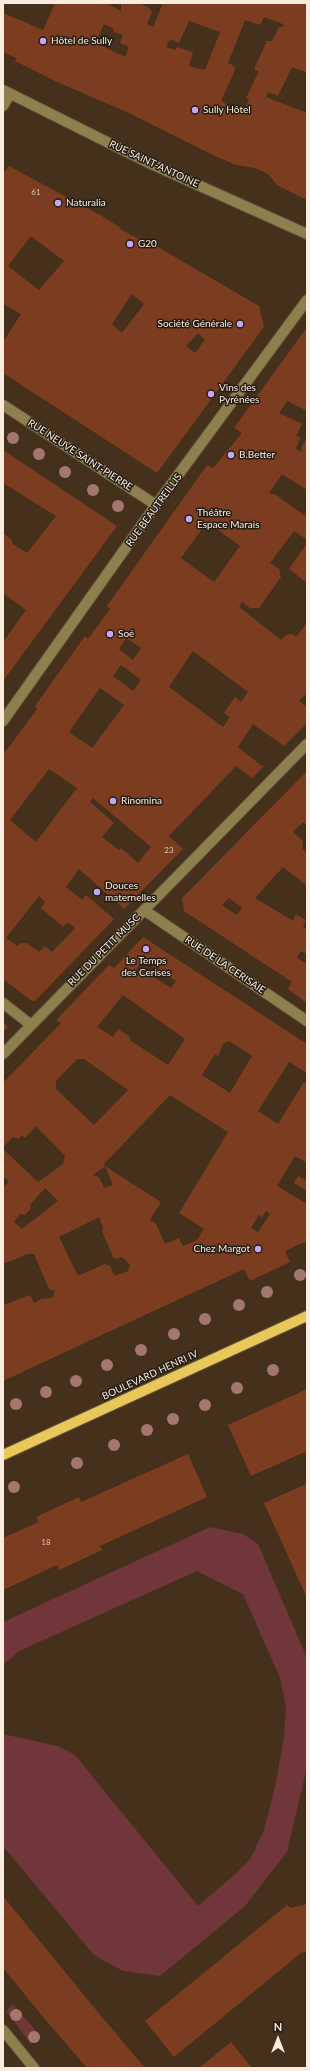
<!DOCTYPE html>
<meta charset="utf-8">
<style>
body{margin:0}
#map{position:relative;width:310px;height:2071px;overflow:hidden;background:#45311b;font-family:Lato,sans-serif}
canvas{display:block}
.frame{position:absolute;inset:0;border:4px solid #faede0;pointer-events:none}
.north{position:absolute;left:258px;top:2019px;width:40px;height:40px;-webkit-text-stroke:3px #241b12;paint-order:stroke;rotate:0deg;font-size:11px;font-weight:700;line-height:16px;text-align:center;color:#faede0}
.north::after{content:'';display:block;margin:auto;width:14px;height:18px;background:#faede0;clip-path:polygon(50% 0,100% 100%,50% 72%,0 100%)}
</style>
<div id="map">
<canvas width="310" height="2071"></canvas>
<div class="frame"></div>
<div class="north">N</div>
</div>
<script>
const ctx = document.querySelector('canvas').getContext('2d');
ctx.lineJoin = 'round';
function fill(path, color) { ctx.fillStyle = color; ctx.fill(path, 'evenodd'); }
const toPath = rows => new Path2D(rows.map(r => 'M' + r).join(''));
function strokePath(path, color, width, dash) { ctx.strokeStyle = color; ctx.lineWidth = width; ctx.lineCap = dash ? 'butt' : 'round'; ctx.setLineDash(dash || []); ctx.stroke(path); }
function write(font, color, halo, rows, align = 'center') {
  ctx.font = font + ' Lato,sans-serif'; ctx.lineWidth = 3; ctx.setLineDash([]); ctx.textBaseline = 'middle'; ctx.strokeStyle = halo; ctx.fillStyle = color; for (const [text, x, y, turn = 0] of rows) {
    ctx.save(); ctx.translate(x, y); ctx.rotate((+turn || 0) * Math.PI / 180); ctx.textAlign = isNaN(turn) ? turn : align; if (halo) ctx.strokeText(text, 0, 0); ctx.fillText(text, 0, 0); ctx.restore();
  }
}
const green = toPath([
 [210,1527,243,1534,258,1544,307,1658,307,1767,287,1852,245,1906,160,1976,123,1971,94,1955,3,1846,3,1734,57,1746,75,1755,198,1906,232,1877,251,1858,264,1830,275,1787,284,1737,286,1707,280,1678,243,1594,197,1571,19,1651,3,1665,3,1622],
 [13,2004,41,2037,31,2044,6,2011]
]);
const building = toPath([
 [55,3,106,3,121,11,121,3,139,3,149,8,152,12,147,24,153,27,163,3,307,3,307,69,306,72,292,67,278,96,268,92,266,97,307,113,307,200,277,185,268,174,255,168,236,165,215,156,129,113,55,81,15,61,16,58,3,52,3,13,43,30],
 [264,17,283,24,283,27,279,27,272,41,267,41,255,67,255,70,259,71,246,98,249,100,243,113,221,101,235,70,234,66,228,63,245,20,260,25],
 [189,21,220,32,205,70,189,66,193,52,177,47,175,50,166,47,170,39,179,43],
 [104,24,113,28,114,32,123,35,120,43,129,47,125,57,96,43],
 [9,166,100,215,121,228,120,229,150,245,151,243,259,306,264,327,157,473,3,373,3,342,21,314,3,304,3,174],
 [31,236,64,261,39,290,8,266],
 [132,294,144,304,122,333,112,324],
 [198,333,205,340,195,353,186,346],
 [305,330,307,331,307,407,305,410,287,401,279,413,302,424,296,436,300,438,296,449,303,452,301,448,307,437,307,490,282,474,269,493,276,495,305,516,307,513,307,540,294,531,270,563,279,569,281,577,259,608,250,608,242,602,239,607,281,640,286,635,292,634,296,637,307,623,307,693,299,701,307,707,307,723,284,746,253,724,238,747,262,766,266,764,252,778,236,766,169,836,183,849,124,909,79,869,66,887,82,900,86,895,114,919,35,1001,32,1001,3,979,3,755,37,709,35,706,85,636,88,639,110,609,107,606,207,465,213,468,242,433,234,428],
 [207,522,240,546,214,582,181,558],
 [126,638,141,648,133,660,119,649],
 [193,651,248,692,241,702,235,697,224,713,230,717,223,727,169,687],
 [121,665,141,680,133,691,113,676],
 [100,688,124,705,92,748,69,732],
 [49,769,77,788,36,842,10,820],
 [93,798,151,847,138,863,121,848,119,850,102,837,114,823,90,802],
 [39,896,45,902,41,908,63,927,68,922,75,928,52,952,45,946,39,952,27,943,21,943,17,946,6,938],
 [3,450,117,526,3,681,3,642,26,610,3,593,3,533,11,539,13,544,27,553,56,516,3,483],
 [307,543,307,583,289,569],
 [307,771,307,825,303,822,293,832,303,841,302,849,307,853,307,886,283,867,255,898,293,921,296,914,306,920,303,927,307,929,307,954,301,951,297,958,307,964,307,1003,288,989,292,982,184,911,182,898],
 [229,898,242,908,237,915,222,905],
 [143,937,307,1044,307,1073,289,1062,258,1111,278,1124,304,1082,307,1084,307,1163,295,1156,277,1186,307,1204,307,1241,285,1251,290,1262,250,1281,244,1269,3,1381,3,1303,6,1304,30,1295,34,1303,41,1299,52,1298,55,1291,49,1289,34,1254,27,1254,6,1263,3,1263,3,1188,9,1182,3,1176,3,1149,38,1182,63,1164,65,1156,36,1126,25,1138,22,1135,18,1139,13,1137,3,1147,3,1083,61,1023,56,1020,109,965,114,968],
 [143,960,176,981,171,988,141,969,139,972,136,970],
 [123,995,185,1039,168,1065,131,1041,129,1036,118,1029,113,1037,97,1027],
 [229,1041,252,1056,230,1093,202,1075,215,1054,218,1056,223,1044],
 [77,1059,84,1059,128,1090,94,1125,56,1089,56,1081],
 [170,1095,228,1132,179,1213,204,1229,197,1240,183,1246,179,1238,165,1244,156,1224,150,1220,161,1202,105,1166,113,1185,104,1188,99,1177,93,1175,105,1166,104,1164],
 [45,1188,58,1201,22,1229,14,1222,20,1214,25,1215,31,1208,30,1205],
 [266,1211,270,1214,258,1232,251,1228,259,1215,262,1217],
 [99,1217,103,1227,102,1231,113,1257,117,1259,122,1257,130,1265,128,1271,115,1276,110,1266,105,1264,78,1276,59,1237],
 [3,1022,8,1027,3,1032],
 [298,1176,307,1181,307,1191,294,1183],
 [307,1389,307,1451,251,1476,228,1425],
 [188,1454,207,1497,100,1546,102,1550,59,1570,57,1565,3,1590,3,1538,39,1522,36,1517,79,1497,81,1502],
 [306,1484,307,1487,307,1598,264,1503],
 [3,1896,92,2005,145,2068,87,2068,44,2018,3,1968],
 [307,1904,307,1951,301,1953,174,2057,145,2021,287,1905,291,1908],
 [231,2042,252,2068,199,2068]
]);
const minor = toPath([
 [3,90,149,163,307,234],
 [3,106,10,94],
 [3,405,156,505],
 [3,721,156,505,307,300],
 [144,910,307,1021],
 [3,1003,31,1025],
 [3,1054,307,744],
 [3,2030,34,2068]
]);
const major = toPath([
 [3,1455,307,1316]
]);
const trees = [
 [13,438],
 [39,454],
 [65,472],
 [93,490],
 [118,506],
 [300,1275],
 [267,1292],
 [239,1305],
 [205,1319],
 [174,1334],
 [141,1350],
 [107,1365],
 [273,1370],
 [76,1381],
 [237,1388],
 [46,1392],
 [16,1404],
 [205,1405],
 [173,1419],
 [147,1430],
 [114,1445],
 [77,1463],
 [14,1487],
 [16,2015],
 [34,2037]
];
const markers = [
 [43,41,4,"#c5a7f1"],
 [195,110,4,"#c5a7f1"],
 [58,203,4,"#c5a7f1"],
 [130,244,4,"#c5a7f1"],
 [240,324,4,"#c5a7f1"],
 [211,394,4,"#c5a7f1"],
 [231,455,4,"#c5a7f1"],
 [189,519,4,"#c5a7f1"],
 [110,634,4,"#c5a7f1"],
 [113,801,4,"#c5a7f1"],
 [97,892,4,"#c5a7f1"],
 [146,949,4,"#c5a7f1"],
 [258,1249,4,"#c5a7f1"]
];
const numberNames = [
 ["61",36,192],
 ["23",169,850],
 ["18",46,1542]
];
const poiNames = [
 ["Hôtel de Sully",51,41],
 ["Sully Hôtel",203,110],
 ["Naturalia",66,203],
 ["G20",138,244],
 ["Société Générale",232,324,"right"],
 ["Vins des",219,388],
 ["Pyrénées",219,400],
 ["B.Better",239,455],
 ["Théâtre",197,513],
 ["Espace Marais",197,525],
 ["Soé",118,634],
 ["Rinomina",121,801],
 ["Douces",105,886],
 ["maternelles",105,898],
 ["Le Temps",146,961,"center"],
 ["des Cerises",146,973,"center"],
 ["Chez Margot",250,1249,"right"]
];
const streetNames = [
 ["RUE SAINT-ANTOINE",154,164,25],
 ["RUE NEUVE SAINT-PIERRE",80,455,33],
 ["RUE BEAUTREILLIS",154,510,-54],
 ["RUE DU PETIT MUSC",104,950,-45],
 ["RUE DE LA CERISAIE",225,965,34],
 ["BOULEVARD HENRI IV",150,1375,-25]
];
fill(green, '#703639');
fill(building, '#7c3c20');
strokePath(minor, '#624f3b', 12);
strokePath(major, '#624f3b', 12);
strokePath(minor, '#8e804e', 10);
strokePath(major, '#e7c859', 10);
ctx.fillStyle = '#a4776e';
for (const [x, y] of trees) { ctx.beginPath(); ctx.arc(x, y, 6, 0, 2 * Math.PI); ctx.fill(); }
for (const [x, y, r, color] of markers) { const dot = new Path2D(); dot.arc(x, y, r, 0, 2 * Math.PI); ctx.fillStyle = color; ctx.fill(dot); strokePath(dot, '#241b12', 1.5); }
write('8px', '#dac1b0', null, numberNames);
write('10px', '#faede0', '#241b12', poiNames, 'left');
write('10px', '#faede0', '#241b12', streetNames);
</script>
